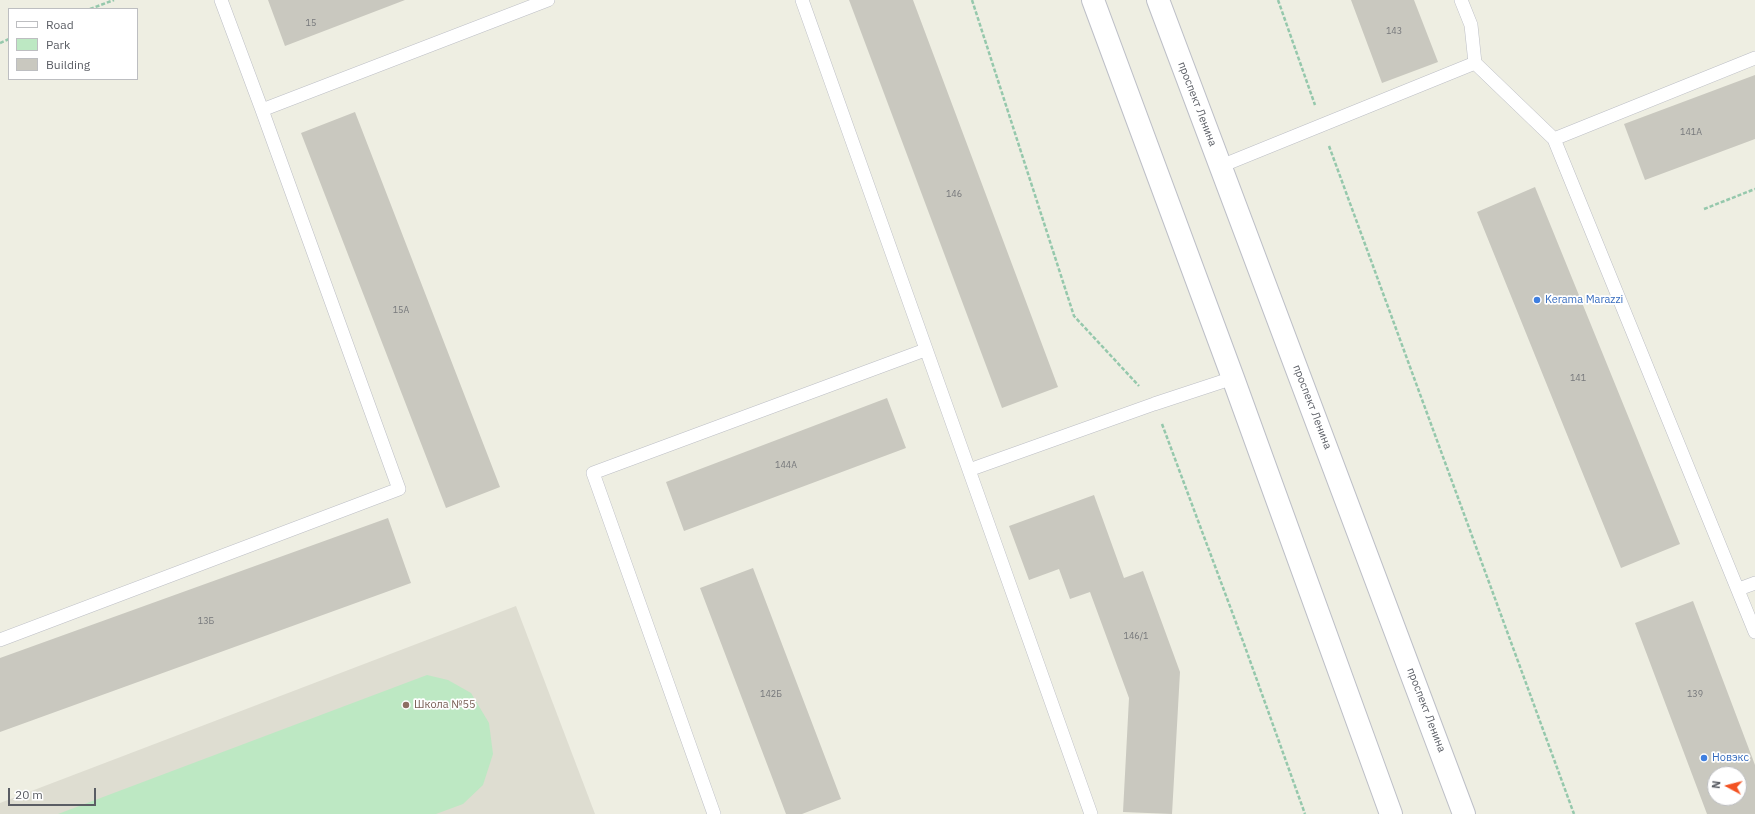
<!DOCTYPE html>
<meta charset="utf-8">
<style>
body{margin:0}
#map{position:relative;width:1755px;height:814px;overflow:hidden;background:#eeeee2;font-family:"IBM Plex Sans",sans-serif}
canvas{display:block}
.legend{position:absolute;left:8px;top:8px;width:130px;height:72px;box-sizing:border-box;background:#fff;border:1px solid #bdbec1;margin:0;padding:5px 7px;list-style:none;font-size:12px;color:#5a5d64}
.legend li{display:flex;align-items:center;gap:8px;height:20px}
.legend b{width:20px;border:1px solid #bdbec1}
.north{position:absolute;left:1707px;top:766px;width:40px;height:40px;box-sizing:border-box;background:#fff;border:1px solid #bdbec1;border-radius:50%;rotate:277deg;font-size:11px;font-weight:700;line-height:16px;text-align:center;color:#5a5d64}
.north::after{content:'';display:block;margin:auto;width:14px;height:18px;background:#f35323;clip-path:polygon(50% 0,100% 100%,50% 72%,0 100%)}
.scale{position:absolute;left:8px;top:788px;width:88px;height:18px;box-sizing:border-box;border:2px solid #5a5d64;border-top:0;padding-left:5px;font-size:12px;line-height:14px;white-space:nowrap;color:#5a5d64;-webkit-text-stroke:3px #fff;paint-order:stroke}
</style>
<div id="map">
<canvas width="1755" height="814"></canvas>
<ul class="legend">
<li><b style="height:5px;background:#fff"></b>Road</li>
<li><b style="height:11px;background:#bde8c3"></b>Park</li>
<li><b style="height:11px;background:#c9c8bf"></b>Building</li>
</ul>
<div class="north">N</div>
<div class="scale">20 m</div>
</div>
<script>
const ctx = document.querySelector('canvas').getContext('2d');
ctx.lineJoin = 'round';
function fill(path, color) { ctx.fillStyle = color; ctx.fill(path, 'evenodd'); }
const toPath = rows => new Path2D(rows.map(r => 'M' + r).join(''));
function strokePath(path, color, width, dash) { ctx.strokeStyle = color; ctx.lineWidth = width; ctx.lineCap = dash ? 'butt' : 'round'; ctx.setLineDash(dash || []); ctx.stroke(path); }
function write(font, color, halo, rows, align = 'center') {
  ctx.font = font + ' "IBM Plex Sans",sans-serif'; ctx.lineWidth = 3.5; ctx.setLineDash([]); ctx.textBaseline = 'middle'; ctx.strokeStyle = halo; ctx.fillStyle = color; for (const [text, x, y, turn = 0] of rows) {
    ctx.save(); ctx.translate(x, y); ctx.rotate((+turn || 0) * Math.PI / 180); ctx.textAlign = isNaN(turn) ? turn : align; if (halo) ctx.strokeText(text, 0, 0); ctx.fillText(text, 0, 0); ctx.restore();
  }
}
const education = toPath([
 [516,606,595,814,0,814,0,803]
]);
const green = toPath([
 [427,675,448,680,471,693,489,723,493,754,483,785,463,804,436,814,58,814]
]);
const building = toPath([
 [268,0,405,0,285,46],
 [849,0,913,0,1058,387,1002,408],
 [1351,0,1414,0,1438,62,1382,83],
 [1755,75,1755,139,1645,180,1624,124],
 [355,112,500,487,446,508,301,133],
 [1535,187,1680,544,1621,568,1477,212],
 [887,398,906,448,684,531,666,482],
 [1094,495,1124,578,1143,571,1180,672,1172,814,1123,812,1129,698,1090,592,1070,599,1059,569,1029,580,1009,526],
 [388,518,411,583,0,732,0,658],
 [753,568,841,799,802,814,786,814,700,588],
 [1693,601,1755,765,1755,814,1707,814,1635,623],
 [1715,774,1739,774,1739,798,1715,798]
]);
const path = toPath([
 [972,0,1074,316,1139,386],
 [1278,0,1315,105],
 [90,9,114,0],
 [0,43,9,39],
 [1329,146,1574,814],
 [1704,209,1755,189],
 [1162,424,1244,644,1305,814]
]);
const lane = toPath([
 [221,0,262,110,548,0],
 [802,0,969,470,1154,404,1233,378],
 [1475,63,1554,139,1755,632],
 [1554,139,1755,58],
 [1221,166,1475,63,1471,25,1461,0],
 [969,470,1091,814],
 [1739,589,1755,583],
 [0,640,399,489,262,110],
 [714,814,593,473,925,350]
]);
const secondary = toPath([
 [1093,0,1233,378,1391,814],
 [1158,0,1464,814]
]);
const markers = [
 [1537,300,4,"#3f7fe0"],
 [406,705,4,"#8d6e63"],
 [1704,758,4,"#3f7fe0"]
];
const numberNames = [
 ["15",311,23],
 ["143",1394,31],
 ["141А",1691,132],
 ["146",954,194],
 ["15А",401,310],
 ["141",1578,378],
 ["144А",786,465],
 ["13Б",206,621],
 ["146/1",1136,636],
 ["142Б",771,694],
 ["139",1695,694]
];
const streetNames = [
 ["проспект Ленина",1197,104,69],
 ["проспект Ленина",1312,407,69],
 ["проспект Ленина",1426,710,69]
];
const shopNames = [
 ["Kerama Marazzi",1545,300],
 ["Новэкс",1712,758]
];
const educationNames = [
 ["Школа №55",414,705]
];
fill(education, '#deddd1');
fill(green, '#bde8c3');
fill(building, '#c9c8bf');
strokePath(lane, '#bcbec5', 14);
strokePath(secondary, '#bdbfc7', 24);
strokePath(path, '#95c8ac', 2.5, [4, 2]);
strokePath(lane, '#fff', 13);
strokePath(secondary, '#fff', 22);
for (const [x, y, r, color] of markers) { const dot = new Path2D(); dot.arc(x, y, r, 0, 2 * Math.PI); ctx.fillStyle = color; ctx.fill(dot); strokePath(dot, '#fff', 1.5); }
write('9px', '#76787b', null, numberNames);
write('11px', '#5a5d64', '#fff', streetNames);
write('11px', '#366cbe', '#fff', shopNames, 'left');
write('11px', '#785e54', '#fff', educationNames, 'left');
</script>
